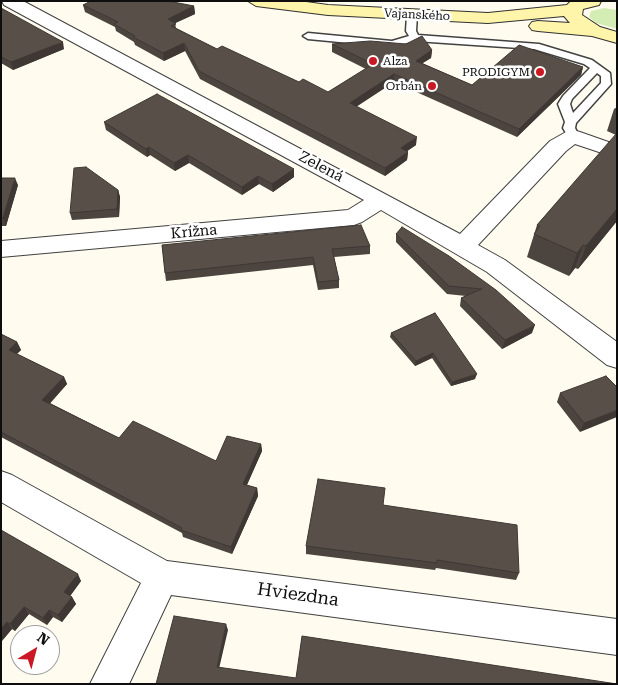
<!DOCTYPE html>
<meta charset="utf-8">
<style>
body{margin:0}
#map{position:relative;width:618px;height:685px;overflow:hidden;background:#fffcef;font-family:"Roboto Serif",serif}
canvas{display:block}
.frame{position:absolute;inset:0;border:2px solid #0e0e0e;pointer-events:none}
.north{position:absolute;left:10px;top:625px;width:50px;height:50px;box-sizing:border-box;background:#fff;border:1px solid #9f9f9f;border-radius:50%;rotate:37deg;font-size:14px;font-weight:700;line-height:20px;text-align:center;color:#0e0e0e}
.north::after{content:'';display:block;margin:auto;width:18px;height:22px;background:#ca1924;clip-path:polygon(50% 0,100% 100%,50% 72%,0 100%)}
</style>
<div id="map">
<canvas width="618" height="685"></canvas>
<div class="frame"></div>
<div class="north">N</div>
</div>
<script>
const ctx = document.querySelector('canvas').getContext('2d');
ctx.lineJoin = 'round';
function fill(path, color) { ctx.fillStyle = color; ctx.fill(path, 'evenodd'); }
const toPath = rows => new Path2D(rows.map(r => 'M' + r).join(''));
function strokePath(path, color, width, dash) { ctx.strokeStyle = color; ctx.lineWidth = width; ctx.lineCap = dash ? 'butt' : 'round'; ctx.setLineDash(dash || []); ctx.stroke(path); }
function write(font, color, halo, rows, align = 'center') {
  ctx.font = font + ' "Roboto Serif",serif'; ctx.lineWidth = 5; ctx.setLineDash([]); ctx.textBaseline = 'middle'; ctx.strokeStyle = halo; ctx.fillStyle = color; for (const [text, x, y, turn = 0] of rows) {
    ctx.save(); ctx.translate(x, y); ctx.rotate((+turn || 0) * Math.PI / 180); ctx.textAlign = isNaN(turn) ? turn : align; if (halo) ctx.strokeText(text, 0, 0); ctx.fillText(text, 0, 0); ctx.restore();
  }
}
const green = toPath([
 [604,8,617,10,617,29,596,23,589,17,591,11]
]);
const service = toPath([
 [412,12,417,15,416,31,418,35,539,44,592,60,610,73,611,84,576,123,575,128,579,136,573,139,569,138,563,128,565,122,558,104,563,96,590,68,584,64,534,49,415,41,392,47,308,39,303,36,308,33,392,41,409,36,406,31,407,15,412,12],
 [597,73,601,76,601,83,573,113,570,104,572,99,597,73]
]);
const minor = toPath([
 [2,1,23,1,460,234,550,141,566,132,573,130,580,132,617,145,617,158,575,144,566,151,478,245,505,260,617,342,617,368,607,365,487,272,381,210,362,222,354,225,1,257,1,241,348,210,364,200,4,5,2,1],
 [1,471,12,475,167,561,617,619,617,655,171,595,129,684,90,684,141,583,1,502,1,471]
]);
const secondary = toPath([
 [248,1,299,1,328,5,488,13,567,5,571,1,601,1,599,5,583,9,582,15,600,27,617,32,617,43,592,36,538,31,532,30,529,26,532,22,538,21,570,23,564,16,488,23,328,15,256,6,248,1]
]);
const wall = toPath([
 [83,5,194,6,195,14,175,23,176,28,217,49,299,82,328,92,366,69,332,52,332,44,432,50,431,58,422,63,472,85,583,67,581,75,517,137,394,82,356,106,416,145,407,151,408,152,407,160,385,176,200,79,185,51,164,61,135,45,134,42,116,31,115,27,85,12],
 [1,8,64,49,13,70,1,63],
 [617,107,617,221,578,269,575,268,569,276,527,257,537,225,616,135,607,131,614,109],
 [104,122,294,169,294,177,273,192,259,184,242,195,189,163,175,171,150,155,147,157,106,130],
 [1,178,18,185,6,226,1,226],
 [118,190,120,197,119,217,72,220,70,213],
 [396,234,449,256,532,333,502,349,460,306,461,298,466,296,447,294,396,242],
 [162,245,370,246,370,254,334,257,339,280,339,288,318,290,313,265,166,281,165,273],
 [435,313,475,379,451,386,432,358,415,366,390,337,391,333],
 [1,334,17,342,21,350,17,354,64,377,67,384,50,403,119,438,216,461,261,444,262,451,247,485,257,488,258,496,232,554,183,537,182,533,1,437],
 [617,387,580,432,557,402,560,393],
 [383,505,519,573,516,580,436,568,435,570,306,554,306,546],
 [1,530,81,581,70,596,72,597,76,604,62,622,53,617,47,625,29,614,15,631,12,629,1,642]
]);
const shadedWall = toPath([
 [194,6,195,14,169,26,168,19],
 [63,42,64,49,13,70,11,62],
 [184,43,185,51,164,61,163,53],
 [432,50,431,58,415,68,416,61],
 [583,67,581,75,517,137,519,129],
 [394,74,394,82,350,111,350,103],
 [417,137,416,145,400,156,401,148],
 [149,147,150,155,147,157,146,149],
 [408,152,407,160,385,176,385,168],
 [188,155,189,163,175,171,174,163],
 [294,169,294,177,273,192,272,184],
 [258,176,259,184,242,195,242,187],
 [15,178,18,185,6,226,3,218],
 [118,190,120,197,119,217,117,209],
 [617,209,617,221,578,269,586,246],
 [583,245,575,268,569,276,577,253],
 [535,325,532,333,502,349,505,340],
 [17,342,21,350,12,358,9,350],
 [433,353,432,358,415,366,416,361],
 [477,374,475,379,451,386,452,382],
 [64,377,67,384,46,408,42,400],
 [617,410,617,417,580,432,584,423],
 [261,444,262,451,244,491,243,484],
 [257,488,258,496,232,554,231,547],
 [78,574,81,581,68,599,64,592],
 [72,597,76,604,62,622,58,615],
 [24,607,29,614,15,631,10,624],
 [49,610,53,617,47,625,43,618],
 [7,622,12,629,1,642,1,629],
 [226,624,228,630,218,673,217,667]
]);
const building = toPath([
 [91,1,168,1,194,6,168,19,176,24,171,26,217,49,222,46,299,82,303,79,328,92,373,64,332,44,370,41,406,44,422,36,432,50,416,61,472,85,519,45,583,67,519,129,394,74,350,103,417,137,401,148,408,152,385,168,199,71,184,43,163,53,133,37,135,36,114,24,118,22,83,5,91,1],
 [1,8,63,42,11,62,1,57,1,8],
 [157,94,294,169,272,184,258,176,242,187,188,155,174,163,149,147,146,149,104,122,157,94],
 [616,134,617,135,617,209,586,246,583,245,577,253,534,234,540,226,537,225,616,134],
 [86,167,118,190,117,209,70,213,74,168,86,167],
 [1,178,15,178,3,218,1,218,1,178],
 [361,225,370,246,332,249,339,280,318,282,313,257,165,273,162,245,361,225],
 [402,227,449,256,496,290,535,325,505,340,461,298,482,289,449,286,396,234,402,227],
 [435,313,477,374,452,382,433,353,416,361,391,333,435,313],
 [1,334,17,342,9,350,64,377,42,400,119,438,133,421,216,461,227,436,261,444,243,484,257,488,231,547,181,530,182,528,1,432,1,334],
 [606,376,617,387,617,410,584,423,560,393,606,376],
 [318,479,385,488,383,505,517,525,519,573,437,560,437,563,306,546,318,479],
 [1,530,78,574,64,592,72,597,58,615,49,610,43,618,24,607,10,624,7,622,1,629,1,530],
 [174,616,226,624,217,667,296,678,302,636,617,684,156,684,174,616]
]);
const markers = [
 [373,61,5,"#ca1924"],
 [540,72,5,"#ca1924"],
 [432,86,5,"#ca1924"]
];
const farStreetnames = [
 ["Vajanského",417,15,3]
];
const farPoinames = [
 ["Alza",383,61,"left"],
 ["PRODIGYM",530,72],
 ["Orbán",422,86]
];
const streetNames = [
 ["Zelená",321,167,28],
 ["Krížna",194,232,-5]
];
const nearStreetnames = [
 ["Hviezdna",298,595,8]
];
fill(green, '#d3edb4');
strokePath(service, '#414141', 3);
strokePath(minor, '#414141', 2);
strokePath(secondary, '#303030', 2);
fill(service, '#fff');
fill(minor, '#fff');
fill(secondary, '#fff5aa');
fill(wall, '#4c443f');
fill(shadedWall, '#3e3733');
fill(building, '#584f49');
strokePath(building, '#3e3733', 1);
for (const [x, y, r, color] of markers) { const dot = new Path2D(); dot.arc(x, y, r, 0, 2 * Math.PI); ctx.fillStyle = color; ctx.fill(dot); strokePath(dot, '#fff', 2); }
write('12px', '#0e0e0e', '#fff', farStreetnames);
write('12px', '#0e0e0e', '#fff', farPoinames, 'right');
write('15px', '#0e0e0e', '#fff', streetNames);
write('18px', '#0e0e0e', '#fff', nearStreetnames);
</script>
